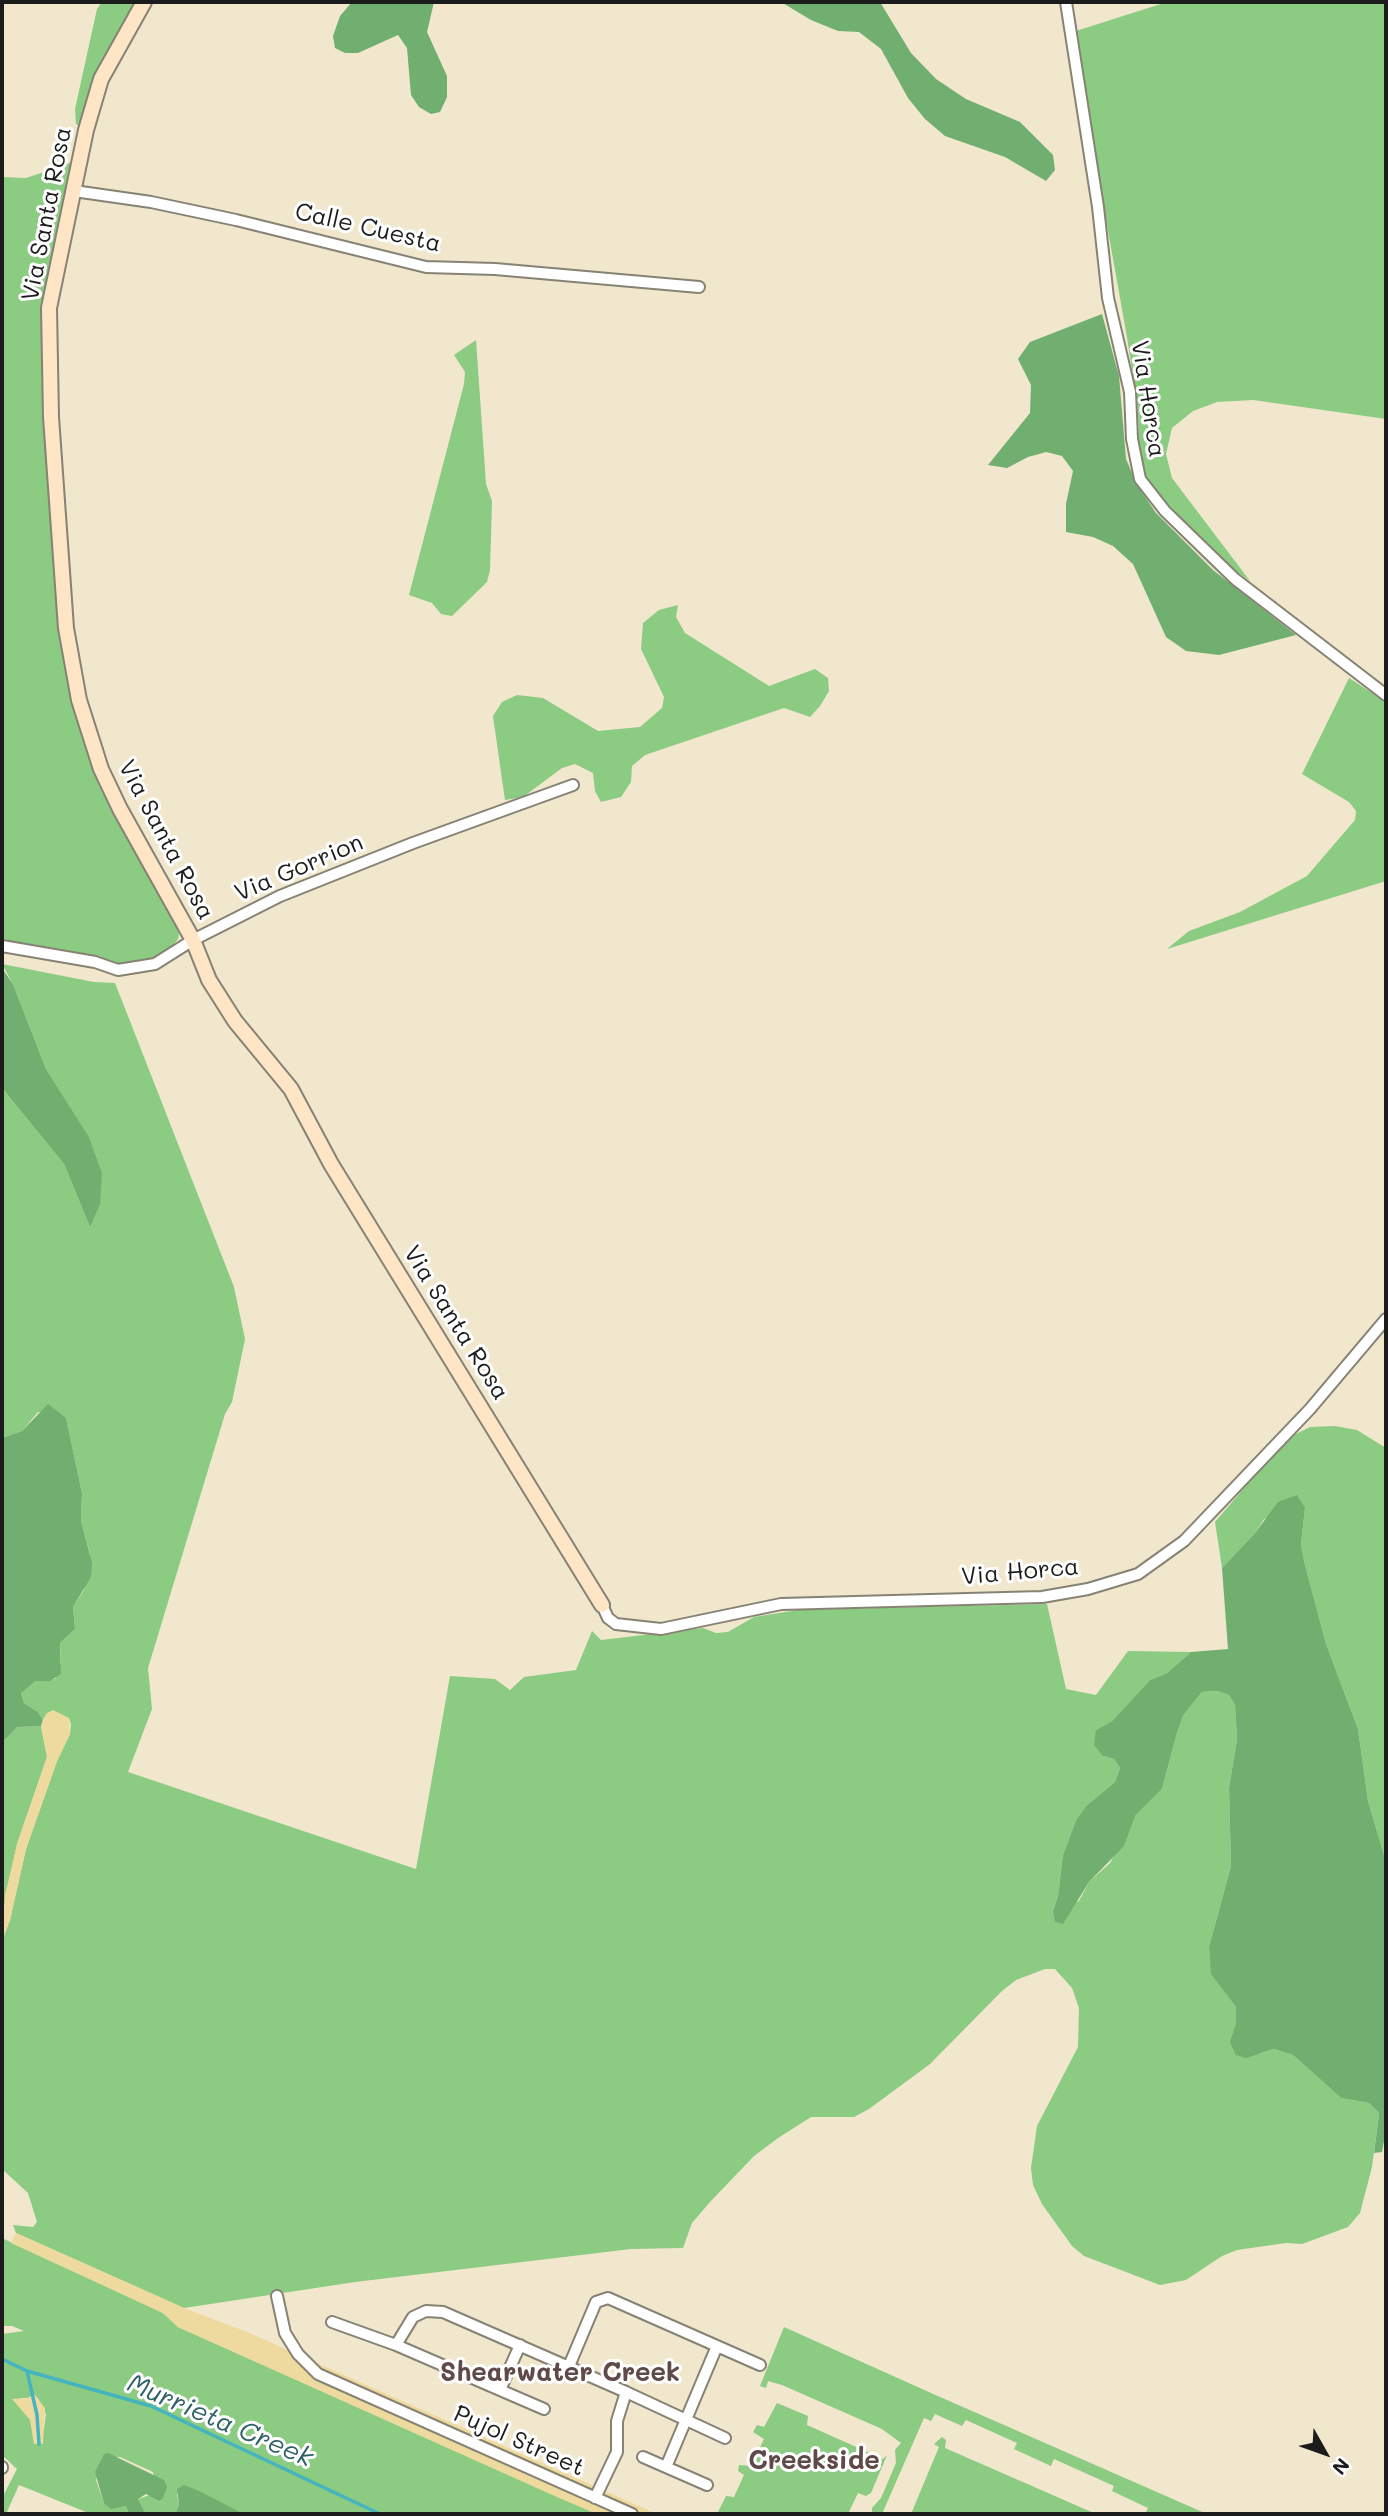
<!DOCTYPE html>
<style>
body{margin:0}
#map{position:relative;width:1388px;height:2516px;overflow:hidden;background:#f0e7cd;font-family:Mali,sans-serif}
canvas{display:block}
.frame{position:absolute;inset:0;border:4px solid #1c1c1c;pointer-events:none}
.north{position:absolute;left:1290px;top:2418px;width:70px;height:70px;-webkit-text-stroke:5px #fff;paint-order:stroke;rotate:130deg;font-size:19px;font-weight:700;line-height:28px;text-align:center;color:#1c1c1c}
.north::after{content:'';display:block;margin:auto;width:24px;height:32px;background:#1c1c1c;clip-path:polygon(50% 0,100% 100%,50% 72%,0 100%)}
</style>
<div id="map">
<canvas width="1388" height="2516"></canvas>
<div class="frame"></div>
<div class="north">N</div>
</div>
<script>
const ctx = document.querySelector('canvas').getContext('2d');
ctx.lineJoin = 'round';
function fill(path, color) { ctx.fillStyle = color; ctx.fill(path, 'evenodd'); }
const toPath = rows => new Path2D(rows.map(r => 'M' + r).join(''));
function strokePath(path, color, width, dash) { ctx.strokeStyle = color; ctx.lineWidth = width; ctx.lineCap = dash ? 'butt' : 'round'; ctx.setLineDash(dash || []); ctx.stroke(path); }
function write(font, color, halo, rows, align = 'center') {
  ctx.font = font + ' Mali,sans-serif'; ctx.lineWidth = 6; ctx.setLineDash([]); ctx.textBaseline = 'middle'; ctx.strokeStyle = halo; ctx.fillStyle = color; for (const [text, x, y, turn = 0] of rows) {
    ctx.save(); ctx.translate(x, y); ctx.rotate((+turn || 0) * Math.PI / 180); ctx.textAlign = isNaN(turn) ? turn : align; if (halo) ctx.strokeText(text, 0, 0); ctx.fillText(text, 0, 0); ctx.restore();
  }
}
const green = toPath([
 [102,2,137,2,81,127,76,124,75,109,97,9],
 [1167,2,1386,2,1386,419,1253,400,1217,402,1193,411,1172,428,1166,454,1172,478,1250,581,1229,566,1147,483,1139,455,1138,410,1127,337,1088,119,1076,31],
 [70,163,74,168,52,261,57,598,61,643,75,705,180,930,178,939,169,950,145,961,123,964,2,939,2,177,26,178],
 [476,340,486,484,492,501,490,570,487,582,452,616,441,614,432,603,409,595,464,384,465,372,454,355],
 [678,605,676,617,685,633,769,686,815,669,828,678,829,691,820,706,810,717,784,708,645,755,632,766,631,782,621,797,601,802,595,791,593,773,575,764,562,768,523,797,505,800,493,716,502,702,517,695,543,698,598,731,640,727,662,708,664,697,641,649,643,623,659,610],
 [1349,678,1386,702,1386,881,1167,949,1189,931,1240,912,1307,876,1355,820,1356,811,1349,802,1302,774],
 [2,964,94,982,115,983,234,1287,245,1339,232,1402,225,1414,148,1668,152,1709,128,1772,416,1869,450,1676,495,1679,510,1690,524,1677,576,1670,592,1631,601,1640,703,1628,716,1633,728,1632,754,1617,798,1610,1047,1604,1066,1689,1096,1695,1128,1651,1191,1652,1167,1673,1150,1680,1112,1721,1096,1730,1103,1756,1114,1759,1120,1768,1115,1782,1086,1806,1076,1820,1063,1855,1058,1896,1053,1911,1079,1901,1089,1882,1110,1863,1135,1816,1162,1789,1177,1733,1183,1716,1193,1703,1202,1692,1217,1691,1229,1695,1235,1705,1237,1739,1229,1788,1231,1866,1209,1947,1212,1974,1236,2007,1236,2024,1259,2054,1274,2049,1293,2055,1341,2098,1369,2103,1379,2113,1372,2167,1360,2213,1348,2227,1302,2244,1286,2243,1237,2250,1222,2256,1186,2280,1160,2285,1084,2256,1072,2246,1042,2204,1033,2185,1031,2168,1037,2126,1078,2047,1079,2008,1072,1988,1055,1969,1045,1969,1016,1980,1002,1991,930,2064,869,2109,854,2117,811,2117,778,2138,754,2156,710,2202,692,2223,683,2248,631,2249,355,2282,184,2308,16,2233,13,2225,33,2227,37,2222,28,2193,2,2169,2,1941,10,1920,26,1849,57,1761,70,1734,71,1724,69,1718,47,1713,43,1720,38,1712,24,1703,21,1693,26,1685,35,1681,55,1679,61,1663,60,1643,75,1629,73,1607,84,1590,90,1554,81,1520,82,1493,66,1418,38,1412,22,1431,2,1438,2,1088,64,1164,90,1227,88,1135,46,1069,13,984],
 [1335,1426,1357,1430,1386,1448,1386,1862,1368,1801,1358,1729,1326,1644,1304,1561,1301,1544,1305,1508,1264,1519,1255,1533,1222,1568,1215,1522,1274,1453,1294,1435,1310,1427],
 [41,1726,47,1757,17,1844,2,1918,2,1743,17,1727],
 [2,2238,163,2313,178,2327,597,2514,244,2514,211,2498,177,2494,179,2504,175,2514,146,2514,138,2499,150,2495,159,2501,153,2472,120,2457,102,2458,96,2480,104,2504,111,2508,126,2506,129,2514,91,2514,19,2485,6,2514,2,2514,2,2498,17,2469,2,2455,2,2334,24,2331,12,2326,2,2326],
 [37,2397,46,2414,44,2429,34,2443,31,2420,13,2399],
 [784,2327,931,2393,1207,2514,1145,2514,1148,2508,1112,2491,1114,2486,1054,2459,1051,2466,1014,2449,1017,2443,966,2420,962,2426,935,2414,931,2421,924,2418,882,2514,872,2514,872,2508,881,2498,896,2463,895,2450,901,2443,882,2429,782,2385,768,2381,766,2388,760,2386],
 [777,2403,808,2416,807,2425,883,2459,887,2455,871,2493,866,2496,858,2493,848,2514,717,2514,726,2496,734,2497,744,2475,738,2471,739,2465,752,2466,764,2439,753,2432,757,2425,764,2427],
 [942,2437,946,2440,945,2448,1096,2514,911,2514,939,2447,934,2444]
]);
const forest = toPath([
 [352,2,434,2,427,32,447,76,447,97,440,112,431,114,419,107,411,95,407,48,398,35,358,53,345,53,335,48,333,36,340,16],
 [781,2,880,2,911,53,936,79,966,99,1020,122,1053,155,1055,170,1046,181,1005,157,945,136,925,119,908,98,881,49,859,32,838,31,811,20],
 [1102,314,1119,376,1126,459,1137,485,1156,513,1213,570,1296,635,1219,655,1186,651,1166,637,1133,564,1113,546,1093,537,1066,532,1066,504,1073,471,1062,456,1046,452,1028,457,1007,468,988,465,1030,413,1031,385,1018,359,1030,342],
 [2,968,13,984,46,1069,88,1135,102,1173,100,1204,90,1227,64,1164,2,1088],
 [48,1404,66,1418,82,1493,81,1520,92,1563,91,1577,73,1607,75,1629,60,1643,61,1674,50,1681,35,1681,21,1693,24,1703,38,1712,43,1720,41,1726,17,1727,2,1743,2,1438,22,1431],
 [1297,1495,1305,1508,1301,1544,1304,1561,1326,1644,1358,1729,1368,1801,1386,1862,1386,2130,1382,2152,1374,2153,1379,2113,1369,2103,1341,2098,1293,2055,1274,2049,1246,2058,1236,2055,1230,2042,1236,2024,1236,2007,1211,1974,1209,1947,1231,1866,1229,1788,1237,1739,1235,1705,1229,1695,1217,1691,1202,1692,1193,1703,1183,1716,1177,1733,1162,1789,1135,1816,1124,1846,1089,1882,1063,1924,1055,1922,1053,1911,1058,1896,1063,1855,1076,1820,1086,1806,1115,1782,1120,1768,1114,1759,1103,1756,1094,1745,1096,1730,1112,1721,1150,1680,1167,1673,1191,1652,1228,1649,1222,1568,1255,1533,1278,1502],
 [108,2453,164,2480,167,2487,163,2498,159,2501,146,2494,138,2499,146,2514,129,2514,126,2506,111,2509,104,2504,95,2472,104,2454],
 [184,2485,199,2491,244,2514,176,2512,179,2504,177,2489]
]);
const sand = toPath([
 [53,1710,69,1718,70,1734,57,1761,26,1849,10,1920,2,1941,5,1895,17,1844,47,1757,41,1726,47,1713],
 [16,2233,184,2308,247,2332,657,2514,597,2514,559,2498,178,2327,163,2313,11,2243],
 [34,2394,45,2408,43,2444,34,2444,30,2420,12,2399,26,2399]
]);
const stream = toPath([
 [2,2359,27,2371,151,2406,380,2514],
 [27,2371,37,2415,39,2444]
]);
const street = toPath([
 [1066,2,1098,207,1108,298,1130,392,1132,439,1140,479,1165,511,1235,579,1386,695],
 [74,191,151,202,236,220,426,267,495,269,699,287],
 [2,946,95,962,118,970,155,964,193,940,280,896,413,843,573,785],
 [602,1605,608,1618,616,1624,661,1629,781,1604,1042,1597,1088,1589,1138,1574,1184,1541,1310,1409,1386,1319],
 [277,2296,285,2333,298,2354,318,2374,632,2514],
 [332,2322,396,2345,544,2409],
 [396,2345,413,2317,426,2311,443,2312,626,2392],
 [569,2366,596,2302,608,2298,760,2365],
 [500,2390,520,2345],
 [643,2457,707,2485],
 [666,2467,717,2346],
 [2,2468,2,2467],
 [595,2498,617,2452,617,2421,626,2392,725,2438]
]);
const secondary = toPath([
 [144,2,101,79,86,130,49,308,51,417,66,628,79,700,101,769,120,809,193,940,209,980,235,1021,291,1089,331,1164,602,1605]
]);
const streetNames = [
 ["Via Santa Rosa",47,214,-79],
 ["Calle Cuesta",368,228,13],
 ["Via Horca",1148,399,81],
 ["Via Santa Rosa",166,840,62],
 ["Via Gorrion",299,868,-23],
 ["Via Santa Rosa",456,1323,58],
 ["Via Horca",1020,1572,-5],
 ["Pujol Street",519,2441,24]
];
const neighbourhoodNames = [
 ["Shearwater Creek",560,2373],
 ["Creekside",814,2461]
];
const waterNames = [
 ["Murrieta Creek",220,2421,23]
];
fill(green, '#8bcb82');
fill(forest, '#70af70');
fill(sand, '#eeda9e');
strokePath(stream, '#45b4be', 3.5);
strokePath(street, '#868274', 14);
strokePath(secondary, '#868274', 18);
strokePath(street, '#fff', 10);
strokePath(secondary, '#fde5c5', 14);
write('24px', '#1c1c1c', '#fff', streetNames);
write('bold 26px', '#604a49', '#fff', neighbourhoodNames);
write('italic 26px', '#2e6065', '#fff', waterNames);
</script>
